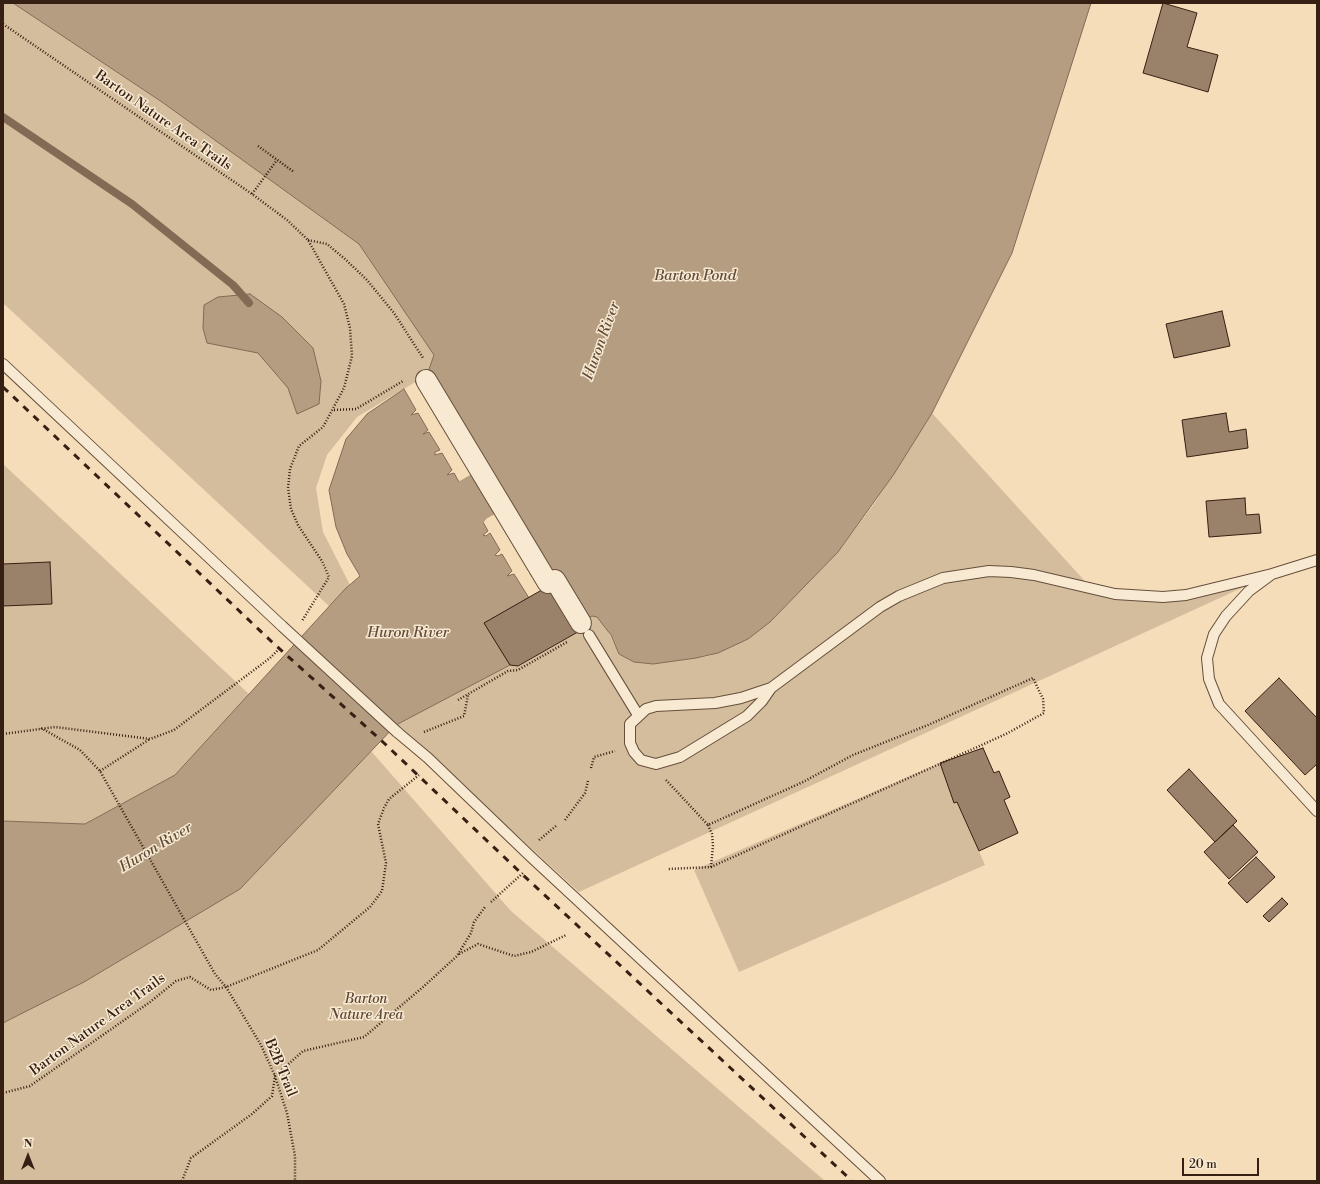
<!DOCTYPE html>
<style>
body{margin:0}
#map{position:relative;width:1320px;height:1184px;overflow:hidden;background:#f5ddb9;font-family:"Libre Bodoni",serif}
canvas{display:block}
.frame{position:absolute;inset:0;border:4px solid #352013;pointer-events:none}
.north{position:absolute;left:8px;top:1136px;width:40px;height:40px;-webkit-text-stroke:3px #f8e9d2;paint-order:stroke;rotate:0deg;font-size:11px;font-weight:700;line-height:16px;text-align:center;color:#352013}
.north::after{content:'';display:block;margin:auto;width:14px;height:18px;background:#352013;clip-path:polygon(50% 0,100% 100%,50% 72%,0 100%)}
.scale{position:absolute;left:1182px;top:1158px;width:77px;height:18px;box-sizing:border-box;border:2px solid #352013;border-top:0;padding-left:5px;font-size:12px;line-height:14px;white-space:nowrap;color:#352013;-webkit-text-stroke:3px #f8e9d2;paint-order:stroke}
</style>
<div id="map">
<canvas width="1320" height="1184"></canvas>
<div class="frame"></div>
<div class="north">N</div>
<div class="scale">20 m</div>
</div>
<script>
const ctx = document.querySelector('canvas').getContext('2d');
ctx.lineJoin = 'round';
function fill(path, color) { ctx.fillStyle = color; ctx.fill(path, 'evenodd'); }
const toPath = rows => new Path2D(rows.map(r => 'M' + r).join(''));
function strokePath(path, color, width, dash) { ctx.strokeStyle = color; ctx.lineWidth = width; ctx.lineCap = dash ? 'butt' : 'round'; ctx.setLineDash(dash || []); ctx.stroke(path); }
function write(font, color, halo, rows, align = 'center') {
  ctx.font = font + ' "Libre Bodoni",serif'; ctx.lineWidth = 3; ctx.setLineDash([]); ctx.textBaseline = 'middle'; ctx.strokeStyle = halo; ctx.fillStyle = color; for (const [text, x, y, turn = 0] of rows) {
    ctx.save(); ctx.translate(x, y); ctx.rotate((+turn || 0) * Math.PI / 180); ctx.textAlign = isNaN(turn) ? turn : align; if (halo) ctx.strokeText(text, 0, 0); ctx.fillText(text, 0, 0); ctx.restore();
  }
}
const green = toPath([
 [3,3,13,3,162,102,359,244,434,355,427,375,357,417,327,455,316,488,323,532,350,585,329,606,3,303],
 [932,413,1092,589,1163,597,1272,574,579,892,396,725,510,665,519,666,583,629,581,623,592,616,597,617,605,625,619,654,634,662,653,664,709,656,729,648,748,639,770,622,838,552,874,504],
 [3,464,249,694,175,775,85,824,3,821],
 [371,751,511,911,825,1181,3,1181,3,1023,84,982,240,889],
 [940,763,985,865,739,972,694,870]
]);
const water = toPath([
 [13,3,1091,3,1012,253,932,413,894,474,838,552,770,622,748,639,718,653,696,658,653,664,634,662,619,654,611,635,597,617,592,616,581,623,427,375,434,355,359,244,162,102,13,3],
 [250,294,282,317,313,348,321,381,319,404,297,414,288,388,258,353,207,343,203,328,204,305,218,297,250,294],
 [404,389,416,410,411,415,418,413,428,430,423,434,429,432,440,450,435,452,435,455,442,453,452,470,447,475,454,473,464,491,459,495,465,494,476,510,471,515,478,513,488,531,483,535,486,536,490,533,500,550,495,555,498,556,502,554,512,571,507,576,514,574,529,598,484,623,510,665,396,725,240,889,84,982,3,1023,3,821,85,824,175,775,345,589,360,576,347,554,336,527,329,490,346,439,367,414,404,389]
]);
const stream = toPath([
 [3,117,132,204,233,285,249,303]
]);
const river = toPath([
 [432,552,471,501,494,488,528,451]
]);
const building = toPath([
 [1163,3,1197,13,1187,47,1218,55,1208,92,1143,73,1163,3],
 [1222,311,1230,346,1174,358,1166,324,1222,311],
 [1226,413,1229,432,1246,429,1248,448,1187,457,1182,420,1226,413],
 [1245,498,1246,515,1259,514,1261,533,1209,537,1206,501,1245,498],
 [50,562,52,604,3,606,3,564,50,562],
 [554,583,583,629,518,666,510,665,484,623,554,583],
 [1279,678,1317,718,1317,764,1305,775,1245,711,1279,678],
 [983,748,994,773,999,771,1004,783,1010,797,1004,800,1018,833,979,851,957,802,954,803,940,763,983,748],
 [1189,769,1237,821,1215,842,1167,790,1189,769],
 [1233,825,1258,852,1229,879,1204,852,1233,825],
 [1256,857,1275,877,1247,903,1228,883,1256,857],
 [1282,898,1288,904,1269,922,1263,916,1282,898]
]);
const path = toPath([
 [3,24,252,194,287,220,308,240,344,304,350,328,352,356,344,388,323,427,299,446,290,469,288,488,291,509,298,525,322,561,329,577,302,621],
 [258,146,294,172],
 [252,194,277,160],
 [308,240,327,244,345,259,367,280,394,313,423,358],
 [334,410,356,409,403,381],
 [458,700,508,671,518,670,567,642],
 [41,728,80,750,100,771,215,974,226,987,261,1045,275,1076,287,1113,295,1156,295,1181],
 [424,732,464,716,468,695],
 [3,734,55,727,150,739,174,730,270,658,280,648],
 [591,768,594,757,615,751],
 [100,771,150,739],
 [666,780,708,825,803,782,853,755,928,725,1033,678,1043,699,1044,713,1006,734,711,867,668,869],
 [565,820,585,793,588,781],
 [708,825,712,834,713,845,711,867],
 [539,840,556,826],
 [491,902,523,873],
 [459,954,478,944,514,956,531,952,566,935],
 [3,1093,30,1086,150,1002,176,981,190,977,211,990,226,987,318,950,370,907,382,891,386,863,378,824,384,808,389,799,419,775],
 [182,1181,191,1158,252,1114,272,1096,275,1076,303,1051,364,1037,423,987,457,956,471,933,474,922,485,907]
]);
const lane = toPath([
 [3,364,282,626],
 [1317,560,1272,574,1249,591,1226,616,1214,634,1207,658,1209,679,1219,704,1317,811],
 [589,635,638,715],
 [771,688,762,701,747,716,680,757,656,764,652,763,641,760,634,752,630,743,630,724,646,709,656,706,715,703,741,698,771,688,880,607,899,596,943,578,989,571,1011,572,1034,575,1115,594,1163,597,1186,595,1272,574],
 [397,732,428,758,530,856,880,1181]
]);
const street = toPath([
 [426,380,548,583,555,580,581,623]
]);
const rail = toPath([
 [3,387,272,642,384,743,522,874,852,1181]
]);
const laneBridge = toPath([
 [282,626,397,732]
]);
const streetNames = [
 ["Barton Nature Area Trails",163,121,35],
 ["Barton Nature Area Trails",98,1025,-36],
 ["B2B Trail",280,1068,67]
];
const parkNames = [
 ["Barton",366,1000],
 ["Nature Area",366,1016]
];
const waterNames = [
 ["Barton Pond",695,276],
 ["Huron River",602,341,-70],
 ["Huron River",408,633],
 ["Huron River",156,848,-31]
];
fill(green, '#d4bd9d');
fill(water, '#b49d81');
strokePath(water, '#816b55', 1);
strokePath(stream, '#816b55', 8);
strokePath(river, '#b49d81', 46);
fill(building, '#998269');
strokePath(building, '#352013', 1);
strokePath(lane, '#654f3c', 12);
strokePath(street, '#654f3c', 22);
strokePath(path, '#352013', 2.5, [1, 2]);
strokePath(lane, '#f8e9d2', 10);
strokePath(street, '#f8e9d2', 20);
strokePath(rail, '#352013', 3, [7, 7]);
strokePath(laneBridge, '#654f3c', 12, []);
strokePath(laneBridge, '#f8e9d2', 10);
write('14px', '#352013', '#f8e9d2', streetNames);
write('italic 14px', '#5d4736', '#f8e9d2', parkNames);
write('italic 15px', '#614c3a', '#f8e9d2', waterNames);
</script>
